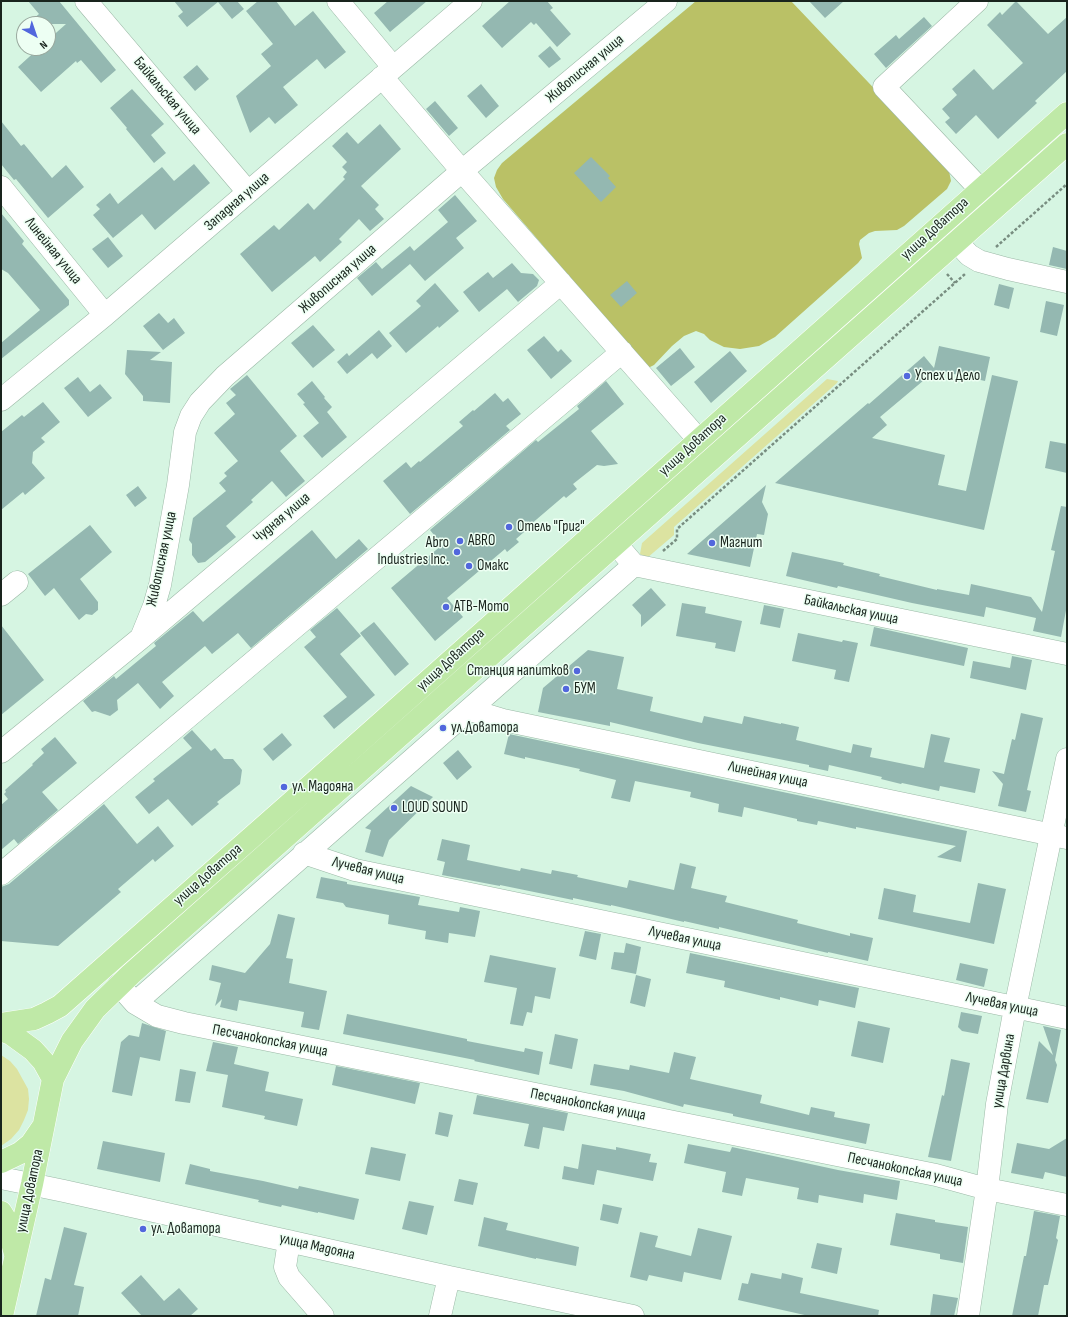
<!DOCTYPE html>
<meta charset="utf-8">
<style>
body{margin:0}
#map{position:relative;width:1068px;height:1317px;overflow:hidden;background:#d6f5e2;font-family:"Sofia Sans Condensed",sans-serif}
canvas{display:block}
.frame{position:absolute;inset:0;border:2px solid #19241d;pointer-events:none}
.north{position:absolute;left:16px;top:16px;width:40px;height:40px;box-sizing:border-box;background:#edfff3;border:1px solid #98a79d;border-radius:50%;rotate:140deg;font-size:11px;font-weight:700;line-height:16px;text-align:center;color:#19241d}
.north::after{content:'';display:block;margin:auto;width:14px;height:18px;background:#5267dd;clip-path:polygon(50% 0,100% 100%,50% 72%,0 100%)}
</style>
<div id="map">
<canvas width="1068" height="1317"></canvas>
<div class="frame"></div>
<div class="north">N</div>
</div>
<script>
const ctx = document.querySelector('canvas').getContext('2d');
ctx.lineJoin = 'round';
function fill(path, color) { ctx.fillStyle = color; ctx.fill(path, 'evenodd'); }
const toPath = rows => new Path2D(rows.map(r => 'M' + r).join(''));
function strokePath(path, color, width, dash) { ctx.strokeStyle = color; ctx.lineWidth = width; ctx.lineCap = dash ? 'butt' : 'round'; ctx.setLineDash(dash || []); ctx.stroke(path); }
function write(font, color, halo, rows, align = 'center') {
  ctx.font = font + ' "Sofia Sans Condensed",sans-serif'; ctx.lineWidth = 3; ctx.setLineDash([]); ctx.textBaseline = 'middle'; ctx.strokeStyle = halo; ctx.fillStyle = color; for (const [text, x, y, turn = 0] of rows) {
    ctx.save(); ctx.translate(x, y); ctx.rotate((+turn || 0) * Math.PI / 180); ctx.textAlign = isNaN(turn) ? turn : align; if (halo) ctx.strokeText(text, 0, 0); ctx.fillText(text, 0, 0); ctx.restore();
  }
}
const green = toPath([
 [827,379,838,381,837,383,674,527,674,535,647,558,640,554,642,543],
 [1,1055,10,1061,17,1069,28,1089,29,1099,28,1110,24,1120,19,1130,11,1139,1,1146]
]);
const forest = toPath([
 [696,1,791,1,945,163,949,171,951,181,947,189,904,226,897,230,875,231,869,233,860,240,859,244,862,258,858,263,775,337,759,346,740,349,724,347,710,340,704,334,696,331,684,336,672,346,654,365,648,368,503,199,496,187,494,178,497,170,502,163]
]);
const building = toPath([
 [28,1,59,1,116,70,101,83,81,60,77,63,76,61,41,92,18,67,39,48,48,48,48,40,66,24,27,24,39,14],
 [174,1,237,1,244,9,232,19,218,2,187,27,178,16,183,12],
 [258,1,276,1,295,26,313,11,346,52,325,69,317,59,283,87,298,105,275,124,269,117,250,133,236,96,271,66,261,54,273,44,246,11],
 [388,1,427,1,390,32,374,13],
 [510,1,547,1,553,8,550,10,571,34,557,47,536,23,534,25,531,22,502,48,482,26],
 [809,1,844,1,825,18],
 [1016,1,1048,34,1067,17,1067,71,1035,101,1037,103,998,139,976,115,956,134,945,122,950,118,942,109,957,95,952,89,974,69,993,90,1023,63,987,25,1000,12,1002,15],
 [924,17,932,26,886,68,874,54,896,35,899,39],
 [550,46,561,59,549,68,538,56],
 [197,65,209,79,195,91,183,77],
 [481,84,499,106,486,118,467,96],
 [132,89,164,124,151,135,166,153,154,163,126,129,127,128,110,108],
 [435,101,458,128,449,136,426,109],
 [1,121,21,146,24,144,52,178,66,165,84,187,48,218,16,179,14,180,1,164],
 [380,124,401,149,361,186,379,205,375,209,384,219,370,231,359,219,339,239,342,242,320,262,315,256,272,292,240,254,274,225,279,230,308,203,314,210,345,179,343,177,347,172,342,167,347,162,332,146,347,132,358,144],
 [591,157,610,176,608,178,616,187,601,202,574,173],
 [194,164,210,183,155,230,142,214,113,238,93,215,100,209,96,205,110,193,118,204,162,167,174,181],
 [455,195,477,221,456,238,464,248,425,281,410,264,372,296,357,278,376,262,382,269,410,246,414,251,448,222,438,210],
 [1,213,24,241,22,244,69,300,69,305,1,359,1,343,40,310,8,273,1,269],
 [108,237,123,256,108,268,92,249],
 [1053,247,1067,251,1067,269,1049,265],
 [512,263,521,273,533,274,539,280,537,286,518,302,507,289,479,312,463,292,488,272,493,278],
 [627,281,637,293,621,307,610,295],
 [435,283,459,311,439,328,438,326,406,353,389,333,421,306,416,301],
 [999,284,1014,288,1009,309,994,305],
 [1046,301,1064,305,1057,336,1040,332],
 [159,313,168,323,174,318,185,333,163,350,143,326],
 [313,325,335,350,313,368,291,343],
 [379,330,392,346,377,359,372,353,347,374,337,362,347,353,349,356],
 [544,336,558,352,561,349,572,361,551,379,527,350],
 [939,346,990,357,985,381,936,370,880,417,887,425,872,438,945,455,938,485,966,491,992,375,1018,381,984,530,775,483,868,403,869,404,924,356,934,368],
 [680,348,695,367,671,386,656,368],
 [127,350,161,352,150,360,172,362,170,403,143,401,143,396,125,374],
 [730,351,747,371,711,403,694,382],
 [247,375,297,436,280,451,305,481,286,497,272,481,251,500,253,502,226,526,236,537,205,562,198,563,192,555,192,544,189,540,193,518,226,491,219,483,227,476,224,473,238,461,214,433,235,414,226,403,236,395,230,389],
 [78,377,90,392,100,384,112,398,88,417,64,388],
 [312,381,325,397,324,398,332,407,327,412,347,437,322,458,303,436,319,423,303,404,305,403,297,394],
 [606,381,624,404,591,431,618,464,604,466,597,465,573,484,577,489,566,498,564,496,530,525,531,526,516,539,519,542,507,552,505,549,447,598,463,617,435,641,391,588,442,545,430,530,536,440,538,442,579,409,577,406],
 [495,393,503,402,508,398,521,414,506,426,510,430,410,514,383,481,406,462,411,468,419,461,420,462,463,426,459,422,473,410,474,411],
 [43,402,60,422,41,438,45,442,33,452,32,463,45,478,25,495,23,492,1,510,1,432,22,415,24,417],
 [1050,441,1067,444,1067,473,1045,468],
 [766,485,762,502,768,514,764,535,757,534,750,567,687,554],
 [138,486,147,498,135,507,126,495],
 [1061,506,1067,507,1067,605,1061,637,1033,631,1036,618,986,607,984,617,912,603,838,586,837,588,786,576,792,552,844,563,843,565,880,574,879,576,937,590,937,589,969,595,971,584,1031,597,1042,612,1055,551,1051,550],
 [90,525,112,552,80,579,98,602,98,610,92,615,86,614,79,620,54,588,45,596,28,574],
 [312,530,336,559,359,539,368,549,251,648,238,633,212,654,205,646,162,682,174,696,160,709,138,683,117,700,118,710,110,716,95,711,92,712,83,701,114,676,116,679,156,646,154,643,193,611,203,622],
 [651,588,666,605,641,627,641,615,632,605],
 [682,603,706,607,705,613,742,621,735,652,715,648,716,643,676,636],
 [764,605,784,609,780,628,760,624],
 [337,608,361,636,340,654,375,695,334,729,323,716,347,697,304,647,316,637,310,630],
 [374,622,409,664,395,676,360,633],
 [1,625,44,680,1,715],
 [874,627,968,648,964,666,870,646],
 [798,633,842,642,843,640,858,643,849,682,834,679,836,670,792,661],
 [588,650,624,657,617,689,653,697,650,711,702,723,704,716,742,724,744,716,781,724,781,723,799,727,796,740,851,753,853,744,872,748,870,757,924,768,931,734,950,738,944,762,980,769,975,793,940,786,939,791,902,783,901,784,881,779,882,777,829,765,828,771,809,767,809,765,698,743,610,722,610,726,538,712,543,688],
 [1012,656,1032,660,1026,690,970,678,973,661,1010,668],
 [1021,713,1043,718,1027,790,1031,791,1026,812,998,806,1003,784,992,771,1004,774,1012,739,1015,740],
 [192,730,211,751,215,748,224,759,233,759,242,770,240,784,217,802,219,804,192,826,168,799,149,814,135,797,155,781,153,779,192,748,183,738],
 [282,733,292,745,273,761,263,749],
 [509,734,967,831,961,862,937,857,956,846,856,827,856,829,818,821,817,825,797,821,797,819,744,807,742,817,718,812,719,804,690,797,691,792,635,781,630,802,611,798,616,780,579,771,580,769,525,757,525,759,504,754],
 [55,737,77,763,42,792,58,810,18,844,14,839,1,850,1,805,8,799,4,794,6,792,5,790,33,765,32,764,44,753,41,749],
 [458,750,472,767,457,780,443,763],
 [411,786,433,797,389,840,383,857,365,852,371,830,365,828],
 [104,804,137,844,158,826,174,846,155,862,153,859,118,889,121,892,58,946,1,941,1,887,9,884],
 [442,839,470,845,467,860,520,871,521,868,551,874,552,870,578,875,577,877,627,888,629,880,674,890,680,863,696,867,691,888,727,896,725,902,798,920,797,923,850,936,850,933,873,938,868,961,828,952,828,953,719,927,719,929,684,921,684,922,611,905,611,906,573,898,573,900,500,885,500,886,442,875,445,862,437,860],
 [321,877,347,882,347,884,420,897,418,905,459,912,460,907,480,911,475,937,449,933,448,943,425,939,426,931,388,924,389,915,346,907,343,903,316,898],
 [978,883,1006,889,994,944,878,919,884,888,916,895,913,912,970,923],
 [278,914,295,918,286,958,293,959,289,983,327,991,319,1030,301,1027,304,1012,239,1000,237,1011,220,1007,222,999,215,1006,221,983,209,980,212,965,245,973,270,944],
 [585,931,601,934,596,960,579,956],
 [626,943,641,947,636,974,611,969,614,952,624,953],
 [690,953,859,988,855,1008,819,1000,818,1006,780,997,780,1000,724,987,725,981,686,973],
 [490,955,556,968,550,999,535,996,532,1013,527,1012,523,1026,510,1024,517,988,484,982],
 [960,963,988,969,984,987,956,980],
 [636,975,651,979,645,1007,630,1003],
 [961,1012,982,1016,978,1034,962,1031,958,1027],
 [347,1014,467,1039,467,1041,524,1052,525,1048,543,1052,539,1075,474,1061,475,1060,343,1034],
 [858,1021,890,1028,883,1063,851,1056],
 [142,1023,166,1031,160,1061,140,1057,132,1096,112,1092,121,1042,129,1035,139,1037],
 [1043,1026,1061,1030,1055,1060,1057,1065,1048,1103,1026,1099,1039,1041,1053,1055],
 [555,1034,578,1039,572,1069,549,1064],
 [213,1042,238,1047,234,1064,269,1072,265,1091,303,1099,297,1126,264,1119,265,1116,222,1107,228,1075,206,1071],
 [674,1052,696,1057,690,1079,762,1095,760,1103,809,1115,811,1107,835,1112,834,1117,870,1124,866,1144,733,1116,733,1114,684,1104,683,1107,624,1091,590,1085,594,1064,629,1070,630,1065,669,1073],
 [951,1059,970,1063,951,1161,928,1157,942,1095,944,1096],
 [336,1066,420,1083,415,1104,332,1085],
 [180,1069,196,1072,190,1103,175,1101],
 [477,1095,568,1113,564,1131,543,1127,539,1149,524,1146,529,1124,473,1114],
 [439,1112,453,1115,448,1137,435,1134],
 [1067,1138,1067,1177,1045,1172,1043,1179,1011,1173,1017,1143,1049,1149],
 [103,1141,165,1153,160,1182,97,1169],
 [582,1144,616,1150,616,1147,651,1154,649,1162,657,1163,653,1181,597,1170,594,1185,562,1179,564,1166,578,1169],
 [688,1144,730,1152,732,1147,838,1170,900,1181,897,1200,864,1194,863,1203,819,1195,818,1203,797,1199,799,1188,746,1178,742,1196,722,1192,726,1172,684,1163],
 [371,1147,406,1154,400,1181,365,1174],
 [190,1164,210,1169,210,1171,263,1181,298,1189,299,1186,359,1199,354,1220,318,1212,318,1213,282,1205,281,1207,258,1202,259,1200,185,1184],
 [459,1179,478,1183,473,1205,454,1201],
 [409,1201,434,1206,427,1235,402,1229],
 [603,1204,622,1208,618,1224,600,1220],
 [1034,1211,1060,1216,1056,1238,1058,1240,1048,1285,1044,1285,1038,1316,1012,1316,1024,1256,1026,1256],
 [896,1213,935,1220,935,1222,968,1227,963,1263,940,1259,940,1254,890,1245],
 [484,1217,508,1223,506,1230,579,1247,576,1266,536,1258,536,1259,478,1246],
 [64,1227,87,1233,74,1285,84,1287,78,1316,36,1316,45,1278,51,1280],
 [698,1228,732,1236,721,1280,684,1272,682,1282,649,1275,647,1281,630,1277,640,1232,658,1236,655,1247,691,1256],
 [817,1243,842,1248,837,1274,811,1268],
 [751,1273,781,1279,782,1273,803,1278,800,1293,879,1310,878,1316,809,1316,738,1300,742,1283,748,1284],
 [141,1275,164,1301,179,1288,198,1309,190,1316,142,1316,121,1293],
 [933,1294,958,1298,954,1316,930,1316]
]);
const path = toPath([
 [996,247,1067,184],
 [947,274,955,283],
 [663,551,677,539,677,529,965,274]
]);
const minor = toPath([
 [86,1,248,192],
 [338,1,393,67],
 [977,1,884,87,980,189],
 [382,77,462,171,698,439],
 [1,187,105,315],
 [956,241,969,255,979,261,1008,269,1067,282],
 [1,400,105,315,471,1],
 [634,565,1067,654],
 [1,595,17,582],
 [141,638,154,606,160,585,178,485,185,432,191,416,200,402,225,376,462,171,666,1],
 [470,710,503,720,1067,838],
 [1,752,141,638,561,283],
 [304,853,355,870,1067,1018],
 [1,874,622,352],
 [119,985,135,1003,157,1016,184,1023,936,1175,987,1189,1067,1205],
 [135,1003,634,565,616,544],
 [1,1178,64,1191,449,1277,633,1316],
 [289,1241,285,1267,289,1277,323,1316],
 [440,1316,449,1277],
 [968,1316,987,1189,997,1104,1015,1008,1067,759]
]);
const major = toPath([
 [1,1024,34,1019,47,1013,60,1006,311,785,1067,113],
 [1,1030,11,1034,33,1050,43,1061,53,1079],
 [1,1162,20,1153,31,1144,42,1128],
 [1,1212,6,1220,15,1254],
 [2,1316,32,1184,53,1079,72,1041,95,1009,131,974,1067,144]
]);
const markers = [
 [907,376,4,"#5267dd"],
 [509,527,4,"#5267dd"],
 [460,541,4,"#5267dd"],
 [712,543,4,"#5267dd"],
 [457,552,4,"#5267dd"],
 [469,566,4,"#5267dd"],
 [446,607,4,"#5267dd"],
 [577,671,4,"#5267dd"],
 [566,689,4,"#5267dd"],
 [443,728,4,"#5267dd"],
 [284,787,4,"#5267dd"],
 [394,808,4,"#5267dd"],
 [143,1229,4,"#5267dd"]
];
const streetNames = [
 ["Живописная улица",585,69,-40],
 ["Байкальская улица",167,96,50],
 ["Западная улица",237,202,-41],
 ["улица Доватора",935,229,-42],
 ["Линейная улица",53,251,51],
 ["Живописная улица",338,279,-41],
 ["улица Доватора",693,445,-42],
 ["Чудная улица",282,518,-40],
 ["Живописная улица",162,559,-78],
 ["Байкальская улица",851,610,12],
 ["улица Доватора",451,660,-42],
 ["Линейная улица",768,775,12],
 ["Лучевая улица",368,871,14],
 ["улица Доватора",208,875,-41],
 ["Лучевая улица",685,939,12],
 ["Лучевая улица",1002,1005,12],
 ["Песчанокопская улица",270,1041,11],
 ["улица Дарвина",1004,1071,-80],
 ["Песчанокопская улица",588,1105,11],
 ["Песчанокопская улица",905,1170,12],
 ["улица Доватора",30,1191,-78],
 ["улица Мадояна",317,1247,13]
];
const poiNames = [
 ["Успех и Дело",915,376],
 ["Отель \"Григ\"",517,527],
 ["ABRO",468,541],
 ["Abro",449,543,"right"],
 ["Industries Inc.",449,560,"right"],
 ["Магнит",720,543],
 ["Омакс",477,566],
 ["АТВ-Мото",454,607],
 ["Станция напитков",569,671,"right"],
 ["БУМ",574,689],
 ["ул.Доватора",451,728],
 ["ул. Мадояна",292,787],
 ["LOUD SOUND",402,808],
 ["ул. Доватора",151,1229]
];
fill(green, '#dce3a1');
fill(forest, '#bac166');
fill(building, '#94b8b1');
strokePath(minor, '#9bb8a6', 23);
strokePath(major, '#fff', 23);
strokePath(path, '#788d80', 2.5, [3, 2]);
strokePath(minor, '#fff', 22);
strokePath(major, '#bfe9a7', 22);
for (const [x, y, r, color] of markers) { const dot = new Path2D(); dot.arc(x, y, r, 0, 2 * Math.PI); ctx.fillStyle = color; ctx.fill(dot); strokePath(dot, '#edfff3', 1.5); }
write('15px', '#19241d', '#edfff3', streetNames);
write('15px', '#19241d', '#edfff3', poiNames, 'left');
</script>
